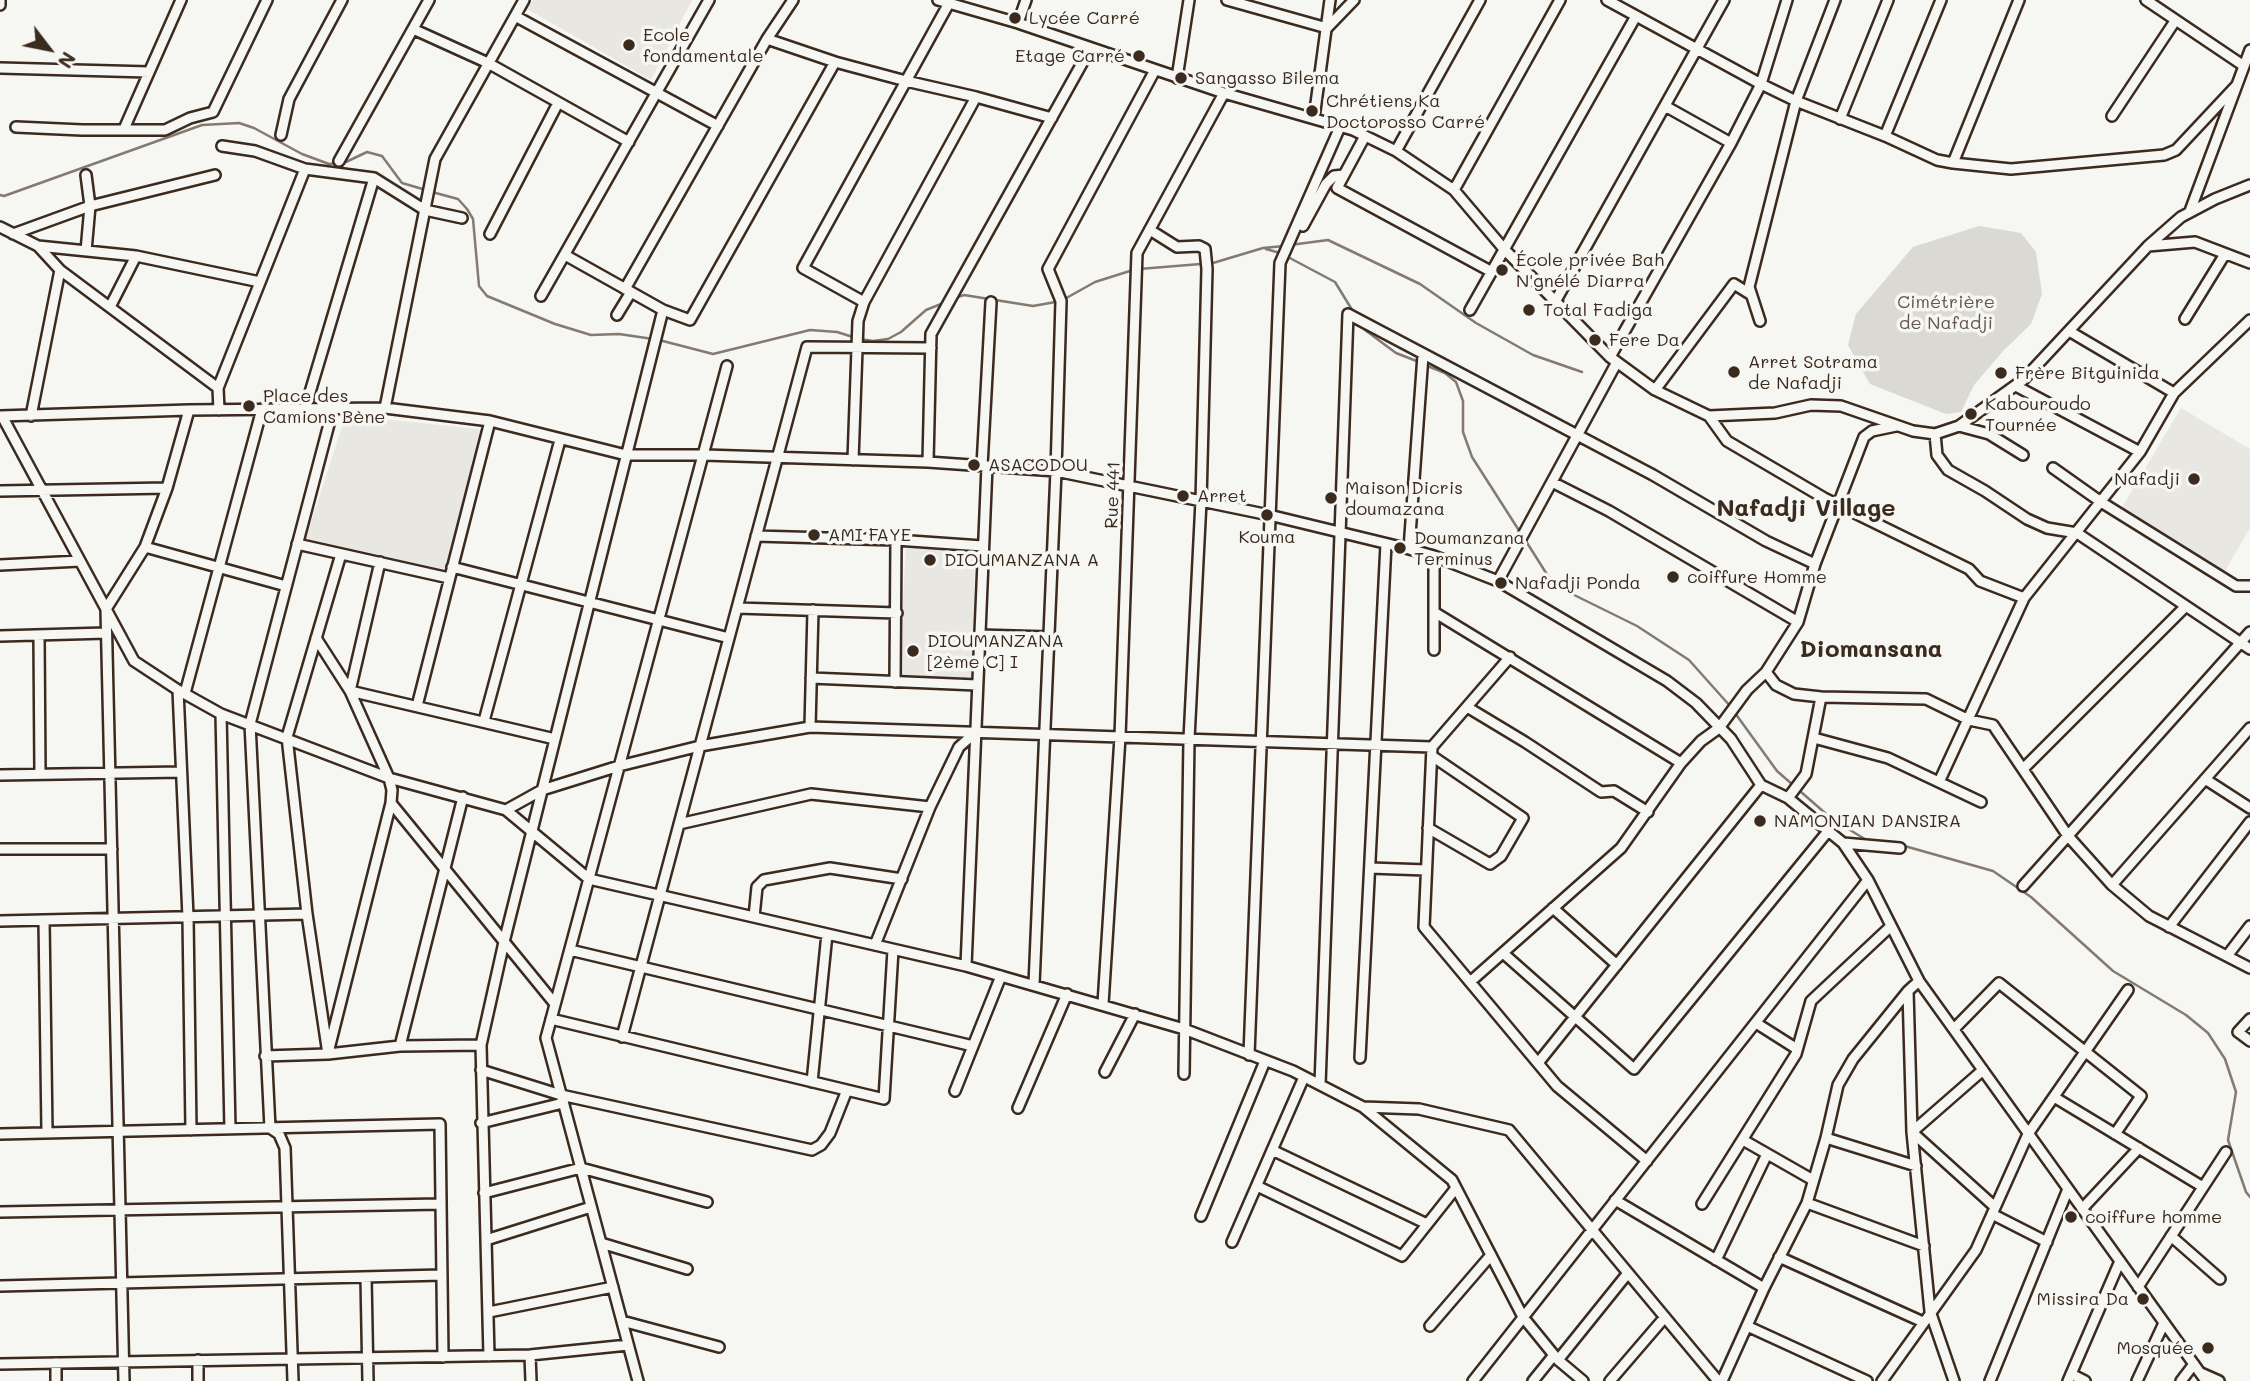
<!DOCTYPE html>
<meta charset="utf-8">
<style>
body{margin:0}
#map{position:relative;width:2250px;height:1381px;overflow:hidden;background:#f6f6f2;font-family:Mali,sans-serif}
canvas{display:block}
.north{position:absolute;left:14px;top:14px;width:70px;height:70px;-webkit-text-stroke:5px #f6f6f2;paint-order:stroke;rotate:122deg;font-size:19px;font-weight:700;line-height:28px;text-align:center;color:#3b2a1e}
.north::after{content:'';display:block;margin:auto;width:24px;height:32px;background:#3b2a1e;clip-path:polygon(50% 0,100% 100%,50% 72%,0 100%)}
</style>
<div id="map">
<canvas width="2250" height="1381"></canvas>
<div class="north">N</div>
</div>
<script>
const ctx = document.querySelector('canvas').getContext('2d');
ctx.lineJoin = 'round';
function fill(path, color) { ctx.fillStyle = color; ctx.fill(path, 'evenodd'); }
const toPath = rows => new Path2D(rows.map(r => 'M' + r).join(''));
function strokePath(path, color, width, dash) { ctx.strokeStyle = color; ctx.lineWidth = width; ctx.lineCap = dash ? 'butt' : 'round'; ctx.setLineDash(dash || []); ctx.stroke(path); }
function write(font, color, halo, rows, align = 'center') {
  ctx.font = font + ' Mali,sans-serif'; ctx.lineWidth = 7; ctx.setLineDash([]); ctx.textBaseline = 'middle'; ctx.strokeStyle = halo; ctx.fillStyle = color; for (const [text, x, y, turn = 0] of rows) {
    ctx.save(); ctx.translate(x, y); ctx.rotate((+turn || 0) * Math.PI / 180); ctx.textAlign = isNaN(turn) ? turn : align; if (halo) ctx.strokeText(text, 0, 0); ctx.fillText(text, 0, 0); ctx.restore();
  }
}
const built = toPath([
 [533,0,692,0,651,80,527,9],
 [2181,408,2250,449,2250,528,2225,571,2121,509],
 [346,415,487,430,449,572,305,540],
 [906,546,975,550,972,679,899,676]
]);
const green = toPath([
 [1979,226,2021,233,2036,252,2042,294,2031,324,2004,350,1974,385,1961,412,1946,414,1870,384,1848,345,1856,314,1913,247]
]);
const stream = toPath([
 [432,192,458,199,467,209,473,219,479,286,487,296,555,324,591,335,619,334,653,339],
 [0,195,4,196,202,125,239,123,254,128,302,154,329,164,346,162,367,152,382,156,402,183,426,190],
 [1290,245,1328,240,1420,284,1476,323,1533,355,1582,372],
 [1266,249,1280,253],
 [1286,256,1335,282,1354,313],
 [1139,269,1213,263,1263,248,1284,246],
 [955,298,964,295,1033,306,1061,301,1095,282,1133,270],
 [1361,324,1365,330,1396,353,1419,362],
 [860,339,873,341,888,339,901,332,926,310,946,302],
 [659,340,713,354,810,330,837,332,853,337],
 [1425,365,1445,373,1456,382,1463,401,1463,432,1472,457,1520,532],
 [1524,538,1548,576,1560,588,1637,626,1689,660,1731,707],
 [1735,713,1777,771,1832,819,1868,841,1874,841],
 [1901,845,1993,871,2031,897,2113,971,2186,1015,2208,1033,2225,1059,2236,1092,2228,1140,2246,1192,2250,1197]
]);
const street = toPath([
 [938,0,1018,23,1224,93,1353,130,1396,151,1454,190,1504,249,1610,357,1655,390,1709,416,1775,413,1811,405,1841,406,1913,431,1935,434,1959,426,2023,380,2148,246,2181,217,2215,199,2250,185],
 [1227,0,1327,28,1354,0],
 [1607,0,1761,84,1796,101,1885,136,1937,160,1953,163,2011,169,2164,155,2176,150,2236,86],
 [2146,0,2244,66],
 [0,5,0,0],
 [515,16,718,126],
 [1018,23,1026,0],
 [413,29,488,63,629,142],
 [767,39,835,62,906,81,976,97,1052,118],
 [0,68,149,72],
 [1177,78,1189,0],
 [1665,106,1731,143],
 [2112,116,2175,21],
 [1314,118,1330,0],
 [1840,119,1888,0],
 [16,127,82,130,165,130,190,118,213,112,267,0],
 [124,129,181,0],
 [281,135,289,99,342,0],
 [1365,136,1337,188,1492,272],
 [1885,136,1941,0],
 [222,146,255,151,305,169,374,178,425,210,462,218],
 [1396,151,1480,0],
 [339,161,429,0],
 [1953,163,2019,0],
 [86,175,90,206,86,251],
 [1454,190,1560,0],
 [2190,211,2250,50],
 [1303,226,1326,184,1334,176,1344,175],
 [0,227,38,246,60,270],
 [1150,230,1177,247,1199,246,1205,249,1207,269,1201,501,1189,739,1184,1074],
 [13,234,90,206,215,175],
 [490,234,558,103],
 [38,246,136,256,260,282],
 [2148,246,2195,242,2250,263],
 [565,255,663,310,690,320,835,62],
 [625,289,767,39,793,0],
 [541,296,709,0],
 [864,302,803,268,949,3],
 [1555,302,1724,0],
 [110,307,136,256],
 [1470,310,1636,16],
 [617,315,631,292],
 [2185,319,2225,254],
 [1760,321,1749,287,1796,101,1835,0],
 [2069,331,2174,393],
 [1610,357,1731,143,1761,84,1787,0],
 [2016,386,2140,452],
 [1655,390,1734,284,1750,294],
 [385,408,435,159,524,0],
 [305,409,374,178],
 [219,410,218,388,305,169],
 [0,416,189,410,385,408,490,421,626,455,704,455,928,462,1056,471,1269,515,1409,549,1434,556,1498,581,1667,681,1696,703,1731,739,1761,785,1788,798,1843,843,1868,880,1919,981,2206,1381],
 [2,416,134,661,178,690,221,714,389,778,506,810,589,879,966,966,1184,1029,1293,1071,1363,1107,1452,1180,1523,1317,1558,1360,1583,1381],
 [31,416,60,270,218,388],
 [1709,416,1727,441,1824,498,1969,569,1980,581,2024,598],
 [1959,426,1989,434,2023,455],
 [1935,434,1937,455,1948,470,1985,491,2027,519,2047,528,2077,533,2250,649],
 [853,460,858,321,864,302,976,97],
 [928,462,931,334,1090,49],
 [982,466,991,302],
 [2053,468,2101,502,2236,586,2250,586],
 [1552,482,1609,511,1798,622],
 [0,491,167,488],
 [756,536,896,540,982,546],
 [297,544,449,578],
 [145,547,286,586],
 [1409,549,1423,355],
 [1434,556,1434,650],
 [380,562,350,691,555,739],
 [0,565,80,561],
 [452,567,729,638],
 [1498,581,1617,362],
 [737,608,897,613],
 [1434,612,1681,763],
 [39,635,40,774],
 [979,635,1049,637],
 [0,636,106,633],
 [316,638,350,691,389,778,392,790,391,803,329,1049],
 [1510,657,1432,747,1424,927,1557,1086,1647,1161],
 [1766,672,1776,685,1794,694,1821,697],
 [811,678,977,685],
 [895,682,896,540],
 [178,690,188,917,191,1130],
 [185,693,262,409],
 [417,706,490,421],
 [1467,707,1525,742,1601,792,1614,791,1648,812],
 [221,714,230,1129],
 [484,721,560,440],
 [810,727,813,610],
 [1814,738,1888,758,1981,802],
 [2023,769,2186,606],
 [0,775,181,772],
 [2205,779,2250,808],
 [1939,782,2024,598,2140,452,2174,393,2250,320],
 [1788,798,1806,774,1821,697,1926,699,1969,720,1993,725,2068,836,2112,885,2149,916,2250,968],
 [391,803,555,1004],
 [506,810,542,790,619,766,700,746,810,727,1432,747],
 [679,824,811,794,930,807],
 [1428,828,1490,864,1501,856,1523,818,1432,756],
 [1843,843,1900,848],
 [0,849,112,849],
 [1370,868,1426,870],
 [2112,885,2250,728],
 [2023,886,2250,632],
 [1553,908,1617,965],
 [754,917,757,887,764,880,830,868,902,879],
 [44,920,47,1132],
 [0,921,307,914],
 [2169,927,2250,822],
 [875,945,930,807,959,747,976,732],
 [570,950,973,1046],
 [1503,953,1634,1069,1829,830],
 [2227,956,2250,926],
 [966,966,987,466],
 [1470,982,1621,848,1681,763,1701,741,1719,728,1747,690,1766,672,1798,622,1815,564,1864,437,1872,431,1896,426],
 [1034,985,1056,471,1061,301,1048,269,1155,70],
 [1908,991,1912,1132,1930,1311,1954,1381],
 [1103,1004,1120,737,1137,253,1224,93],
 [551,1019,884,1099,893,950],
 [2250,1019,2238,1032,2250,1041],
 [1756,1023,1797,1049],
 [1954,1029,1999,983,2141,1096,2115,1134],
 [622,1037,807,347,931,348],
 [400,1046,463,797],
 [328,1054,307,914,287,737,341,554],
 [1249,1055,1280,263,1340,127],
 [265,1056,328,1054,400,1046,481,1045],
 [1360,1058,1386,544],
 [1538,1063,1761,785],
 [481,1070,561,1095,812,1150,821,1145,830,1133,847,1090],
 [1983,1070,1912,1132,1995,1207],
 [1105,1072,1135,1014],
 [812,1082,827,934],
 [1320,1085,1348,314,1653,475,1766,541,1815,564],
 [955,1091,1001,976],
 [2054,1097,2203,1187],
 [1363,1107,1419,1109,1509,1130,1718,1381],
 [1018,1108,1067,994],
 [481,1123,563,1103],
 [0,1134,440,1124,443,1357],
 [1826,1138,1916,1166],
 [1743,1140,1813,1180],
 [1272,1150,1427,1224],
 [1257,1186,1402,1256,1456,1188],
 [484,1193,581,1168,707,1202],
 [1615,1200,1764,1288],
 [1807,1203,1924,1246],
 [1702,1204,1796,1054,1811,1001,1891,926],
 [2082,1209,2139,1148],
 [0,1212,441,1204],
 [1992,1214,2047,1242],
 [1201,1216,1265,1061],
 [2171,1236,2220,1279],
 [486,1240,591,1207],
 [1232,1242,1304,1077],
 [601,1243,687,1269],
 [1779,1257,1923,1322],
 [1716,1260,1767,1154],
 [366,1277,368,1381],
 [0,1286,442,1275],
 [2138,1287,2226,1152],
 [489,1312,613,1287],
 [622,1321,719,1347],
 [1430,1326,1491,1255],
 [1747,1326,1867,1381],
 [530,1355,531,1381],
 [489,1356,481,1045,504,942,663,310],
 [198,1360,198,1381],
 [1558,1360,1628,1273],
 [0,1364,530,1355,628,1345],
 [2201,1373,2219,1381],
 [2071,1374,2085,1381],
 [56,1381,56,1363],
 [124,1381,106,609,145,547,167,488,189,410],
 [293,1381,285,1148,279,1134,270,1128,250,724,333,409],
 [638,1381,546,1038,727,366],
 [1473,1381,1868,880],
 [1533,1381,1554,1355],
 [1610,1381,1665,1317],
 [1722,1381,1764,1288,1807,1203,1826,1138,1838,1085,1853,1059,1908,991,1919,981],
 [1882,1381,1976,1250,2028,1134,2128,990],
 [1990,1381,2068,1189],
 [2068,1381,2120,1261],
 [2137,1381,2164,1323],
 [2181,1381,2194,1364]
]);
const markers = [
 [1015,18,7,"#3b2a1e"],
 [629,45,7,"#3b2a1e"],
 [1139,56,7,"#3b2a1e"],
 [1181,78,7,"#3b2a1e"],
 [1312,111,7,"#3b2a1e"],
 [1502,270,7,"#3b2a1e"],
 [1529,310,7,"#3b2a1e"],
 [1595,340,7,"#3b2a1e"],
 [1734,372,7,"#3b2a1e"],
 [2001,373,7,"#3b2a1e"],
 [249,406,7,"#3b2a1e"],
 [1971,414,7,"#3b2a1e"],
 [974,465,7,"#3b2a1e"],
 [2194,479,7,"#3b2a1e"],
 [1183,496,7,"#3b2a1e"],
 [1331,498,7,"#3b2a1e"],
 [1267,515,7,"#3b2a1e"],
 [814,535,7,"#3b2a1e"],
 [1400,548,7,"#3b2a1e"],
 [930,560,7,"#3b2a1e"],
 [1673,577,7,"#3b2a1e"],
 [1501,583,7,"#3b2a1e"],
 [913,651,7,"#3b2a1e"],
 [1760,821,7,"#3b2a1e"],
 [2071,1217,7,"#3b2a1e"],
 [2143,1299,7,"#3b2a1e"],
 [2208,1348,7,"#3b2a1e"]
];
const poiNames = [
 ["Lycée Carré",1029,18],
 ["Ecole",643,35],
 ["fondamentale",643,56],
 ["Etage Carré",1125,56,"right"],
 ["Sangasso Bilema",1195,78],
 ["Chrétiens Ka",1326,101],
 ["Doctorosso Carré",1326,122],
 ["École privée Bah",1516,260],
 ["N'gnélé Diarra",1516,281],
 ["Total Fadiga",1543,310],
 ["Fere Da",1609,340],
 ["Arret Sotrama",1748,362],
 ["de Nafadji",1748,383],
 ["Frère Bitguinida",2015,373],
 ["Place des",263,396],
 ["Camions Bène",263,417],
 ["Kabouroudo",1985,404],
 ["Tournée",1985,425],
 ["ASACODOU",988,465],
 ["Nafadji",2180,479,"right"],
 ["Maison Dicris",1345,488],
 ["doumazana",1345,509],
 ["Arret",1197,496],
 ["AMI FAYE",828,535],
 ["Kouma",1267,537,"center"],
 ["Doumanzana",1414,538],
 ["Terminus",1414,559],
 ["DIOUMANZANA A",944,560],
 ["coiffure Homme",1687,577],
 ["Nafadji Ponda",1515,583],
 ["DIOUMANZANA",927,641],
 ["[2ème C] I",927,662],
 ["NAMONIAN DANSIRA",1774,821],
 ["coiffure homme",2085,1217],
 ["Missira Da",2129,1299,"right"],
 ["Mosquée",2194,1348,"right"]
];
const parkNames = [
 ["Cimétrière",1946,302],
 ["de Nafadji",1946,323]
];
const streetNames = [
 ["Rue 441",1113,495,-88]
];
const districtNames = [
 ["Nafadji Village",1806,509],
 ["Diomansana",1871,650]
];
fill(built, '#e8e7e2');
fill(green, '#dad9d3');
strokePath(stream, '#857a71', 2.5);
strokePath(street, '#3b2a1e', 14);
strokePath(street, '#f6f6f2', 9);
for (const [x, y, r, color] of markers) { const dot = new Path2D(); dot.arc(x, y, r, 0, 2 * Math.PI); ctx.fillStyle = color; ctx.fill(dot); strokePath(dot, '#f6f6f2', 2.5); }
write('18px', '#3b2a1e', '#f6f6f2', poiNames, 'left');
write('18px', '#63564b', '#f6f6f2', parkNames);
write('18px', '#3b2a1e', '#f6f6f2', streetNames);
write('bold 24px', '#3b2a1e', '#f6f6f2', districtNames);
</script>
